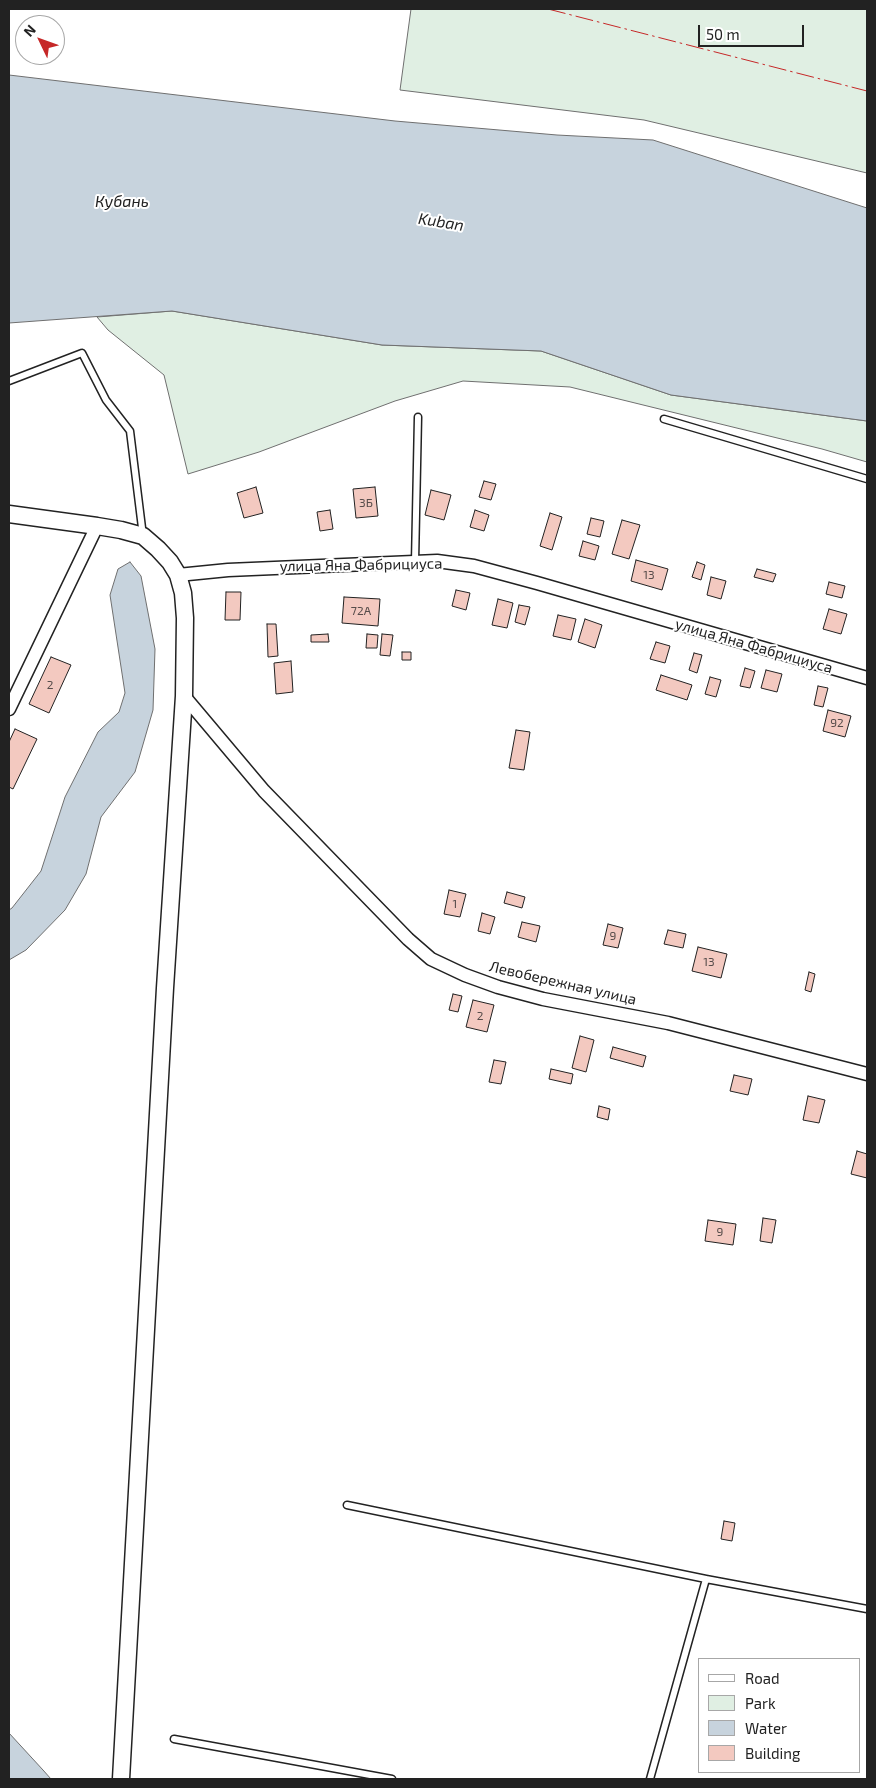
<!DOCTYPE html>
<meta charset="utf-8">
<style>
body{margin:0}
#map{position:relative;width:876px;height:1788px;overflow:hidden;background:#fff;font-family:"Exo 2",sans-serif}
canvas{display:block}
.frame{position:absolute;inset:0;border:10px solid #222;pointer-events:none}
.legend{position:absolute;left:698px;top:1658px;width:162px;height:115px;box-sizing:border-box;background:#fff;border:1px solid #a7a7a7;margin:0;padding:6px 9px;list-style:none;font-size:15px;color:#222}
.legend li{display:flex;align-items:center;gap:10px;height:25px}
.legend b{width:25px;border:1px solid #a7a7a7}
.north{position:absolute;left:15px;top:15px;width:50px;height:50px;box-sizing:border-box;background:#fff;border:1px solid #a7a7a7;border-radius:50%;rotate:312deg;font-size:14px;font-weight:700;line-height:20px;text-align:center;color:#222}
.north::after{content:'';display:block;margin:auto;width:18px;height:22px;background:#c62828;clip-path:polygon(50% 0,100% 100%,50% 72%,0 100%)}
.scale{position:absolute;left:698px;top:25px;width:106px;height:22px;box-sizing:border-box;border:2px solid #222;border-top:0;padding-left:6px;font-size:15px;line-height:18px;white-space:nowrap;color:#222;-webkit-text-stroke:4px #fff;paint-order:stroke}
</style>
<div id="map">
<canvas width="876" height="1788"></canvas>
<div class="frame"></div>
<ul class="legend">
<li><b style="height:6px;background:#fff"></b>Road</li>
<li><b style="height:14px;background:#e0efe3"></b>Park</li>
<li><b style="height:14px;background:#c7d3dd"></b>Water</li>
<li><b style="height:14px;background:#f3c9c0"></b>Building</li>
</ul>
<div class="north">N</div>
<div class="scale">50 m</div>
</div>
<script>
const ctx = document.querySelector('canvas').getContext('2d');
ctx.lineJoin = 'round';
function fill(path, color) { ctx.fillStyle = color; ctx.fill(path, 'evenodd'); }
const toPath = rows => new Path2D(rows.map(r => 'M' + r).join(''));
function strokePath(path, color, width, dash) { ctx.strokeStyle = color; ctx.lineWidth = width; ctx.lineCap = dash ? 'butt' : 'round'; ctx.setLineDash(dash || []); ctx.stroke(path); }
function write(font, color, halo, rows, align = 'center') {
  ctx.font = font + ' "Exo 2",sans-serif'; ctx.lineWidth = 4; ctx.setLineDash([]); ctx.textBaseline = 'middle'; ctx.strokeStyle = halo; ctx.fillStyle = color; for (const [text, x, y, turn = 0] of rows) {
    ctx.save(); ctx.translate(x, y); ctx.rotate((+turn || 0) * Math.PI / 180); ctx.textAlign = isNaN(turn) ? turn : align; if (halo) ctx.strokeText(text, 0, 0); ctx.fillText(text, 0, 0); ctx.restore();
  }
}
const green = toPath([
 [411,9,867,9,867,173,644,120,400,90,411,9],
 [172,311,382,345,541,351,671,395,867,421,867,462,822,449,570,387,463,381,395,401,259,452,188,474,164,375,108,330,97,317,172,311]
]);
const water = toPath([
 [9,75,395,121,557,135,653,140,867,208,867,421,671,395,541,351,382,345,172,311,9,323,9,75],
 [130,562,141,576,155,649,153,710,135,772,101,817,86,874,65,910,26,950,9,960,9,910,12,908,41,871,65,797,98,732,119,712,125,693,110,595,118,569,130,562],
 [9,1733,43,1770,51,1779,9,1779,9,1733]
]);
const building = toPath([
 [484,481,496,484,491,500,479,497,484,481],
 [256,487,263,513,244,518,237,493,256,487],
 [375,487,378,516,356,518,353,489,375,487],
 [431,490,451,495,444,520,425,515,431,490],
 [330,510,333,529,320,531,317,512,330,510],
 [475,510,489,515,484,531,470,527,475,510],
 [550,513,562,517,552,550,540,546,550,513],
 [591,518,604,521,600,537,587,534,591,518],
 [622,520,640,525,629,559,612,554,622,520],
 [583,541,599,546,595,560,579,556,583,541],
 [636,560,668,569,662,590,631,581,636,560],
 [697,562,705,565,701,580,692,577,697,562],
 [757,569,776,574,773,582,754,577,757,569],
 [711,577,726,581,721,599,707,595,711,577],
 [829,582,845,586,842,598,826,594,829,582],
 [456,590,470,593,466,610,452,606,456,590],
 [226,592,241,592,240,620,225,620,226,592],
 [344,597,380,599,378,626,342,623,344,597],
 [498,599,513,603,507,628,492,625,498,599],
 [519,605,530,607,525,625,515,622,519,605],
 [829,609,847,614,841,634,823,629,829,609],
 [558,615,576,619,571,640,553,636,558,615],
 [585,619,602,625,595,648,578,642,585,619],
 [267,624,276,624,278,656,268,657,267,624],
 [328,634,329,642,311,642,311,635,328,634],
 [367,634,378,635,377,648,366,648,367,634],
 [382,634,393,635,390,656,380,655,382,634],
 [656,642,670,646,665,663,650,659,656,642],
 [402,652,411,652,411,660,402,660,402,652],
 [694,653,702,655,697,673,689,670,694,653],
 [51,657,71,665,49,713,29,704,51,657],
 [291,661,293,692,276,694,274,663,291,661],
 [745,668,755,671,750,688,740,686,745,668],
 [766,670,782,674,777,692,761,688,766,670],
 [661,675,692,685,687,700,656,690,661,675],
 [710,677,721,680,716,697,705,694,710,677],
 [818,686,828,688,823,707,814,705,818,686],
 [828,710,851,716,845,737,823,731,828,710],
 [15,729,37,739,13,789,9,787,9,742,15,729],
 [516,730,530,732,524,770,509,768,516,730],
 [449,890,466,894,460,917,444,914,449,890],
 [507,892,525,897,522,908,504,903,507,892],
 [482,913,495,917,490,934,478,931,482,913],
 [522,922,540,926,536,942,518,937,522,922],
 [608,924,623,928,618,948,603,945,608,924],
 [668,930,686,934,683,948,664,944,668,930],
 [698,947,727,954,721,978,692,971,698,947],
 [809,972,815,974,811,992,805,990,809,972],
 [453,994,462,996,458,1012,449,1010,453,994],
 [473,1000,494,1005,487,1032,466,1027,473,1000],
 [580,1036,594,1040,586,1072,572,1068,580,1036],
 [613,1047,646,1056,643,1067,610,1058,613,1047],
 [494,1060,506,1062,501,1084,489,1082,494,1060],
 [551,1069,573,1074,571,1084,549,1079,551,1069],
 [734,1075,752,1079,748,1095,730,1091,734,1075],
 [808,1096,825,1100,819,1123,803,1120,808,1096],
 [599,1106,610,1109,608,1120,597,1117,599,1106],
 [857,1151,867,1154,867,1178,851,1174,857,1151],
 [763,1218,776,1220,772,1243,760,1241,763,1218],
 [708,1220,736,1224,733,1245,705,1241,708,1220],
 [724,1521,735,1523,732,1541,721,1539,724,1521]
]);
const service = toPath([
 [9,381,82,353,106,400,130,431,143,536],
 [664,419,867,479],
 [415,562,418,417],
 [347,1505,706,1579,867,1609],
 [174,1739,392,1779],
 [650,1779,706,1579]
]);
const minor = toPath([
 [178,575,228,570,437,561,474,566,537,583,867,678],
 [184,696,264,791,408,939,431,959,465,975,498,987,543,999,668,1023,867,1074],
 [9,709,97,526]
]);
const tertiary = toPath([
 [9,514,97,526,121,530,143,536,158,549,170,562,178,575,183,593,185,618,184,696,165,988,121,1779]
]);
const power = toPath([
 [548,9,867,91]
]);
const numberNames = [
 ["3Б",366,503],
 ["13",649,575],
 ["72А",361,611],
 ["2",50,685],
 ["92",837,723],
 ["1",455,904],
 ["9",613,936],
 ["13",709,962],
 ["2",480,1016],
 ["9",720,1232]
];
const streetNames = [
 ["улица Яна Фабрициуса",361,565,-1],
 ["улица Яна Фабрициуса",754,646,16],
 ["Левобережная улица",563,983,13]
];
const waterNames = [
 ["Кубань",122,202],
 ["Kuban",441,222,9]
];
fill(green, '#e0efe3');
strokePath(green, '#6f6f6f', 1);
fill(water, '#c7d3dd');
strokePath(water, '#6f6f6f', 1);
fill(building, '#f3c9c0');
strokePath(building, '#222', 1);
strokePath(service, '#222', 9);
strokePath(minor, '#222', 15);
strokePath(tertiary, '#222', 19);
strokePath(service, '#fff', 6);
strokePath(minor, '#fff', 12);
strokePath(tertiary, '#fff', 16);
strokePath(power, '#c62828', 1, [18, 4, 2.5, 4]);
write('12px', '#564c4a', null, numberNames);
write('15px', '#222', '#fff', streetNames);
write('italic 16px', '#222', '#fff', waterNames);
</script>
